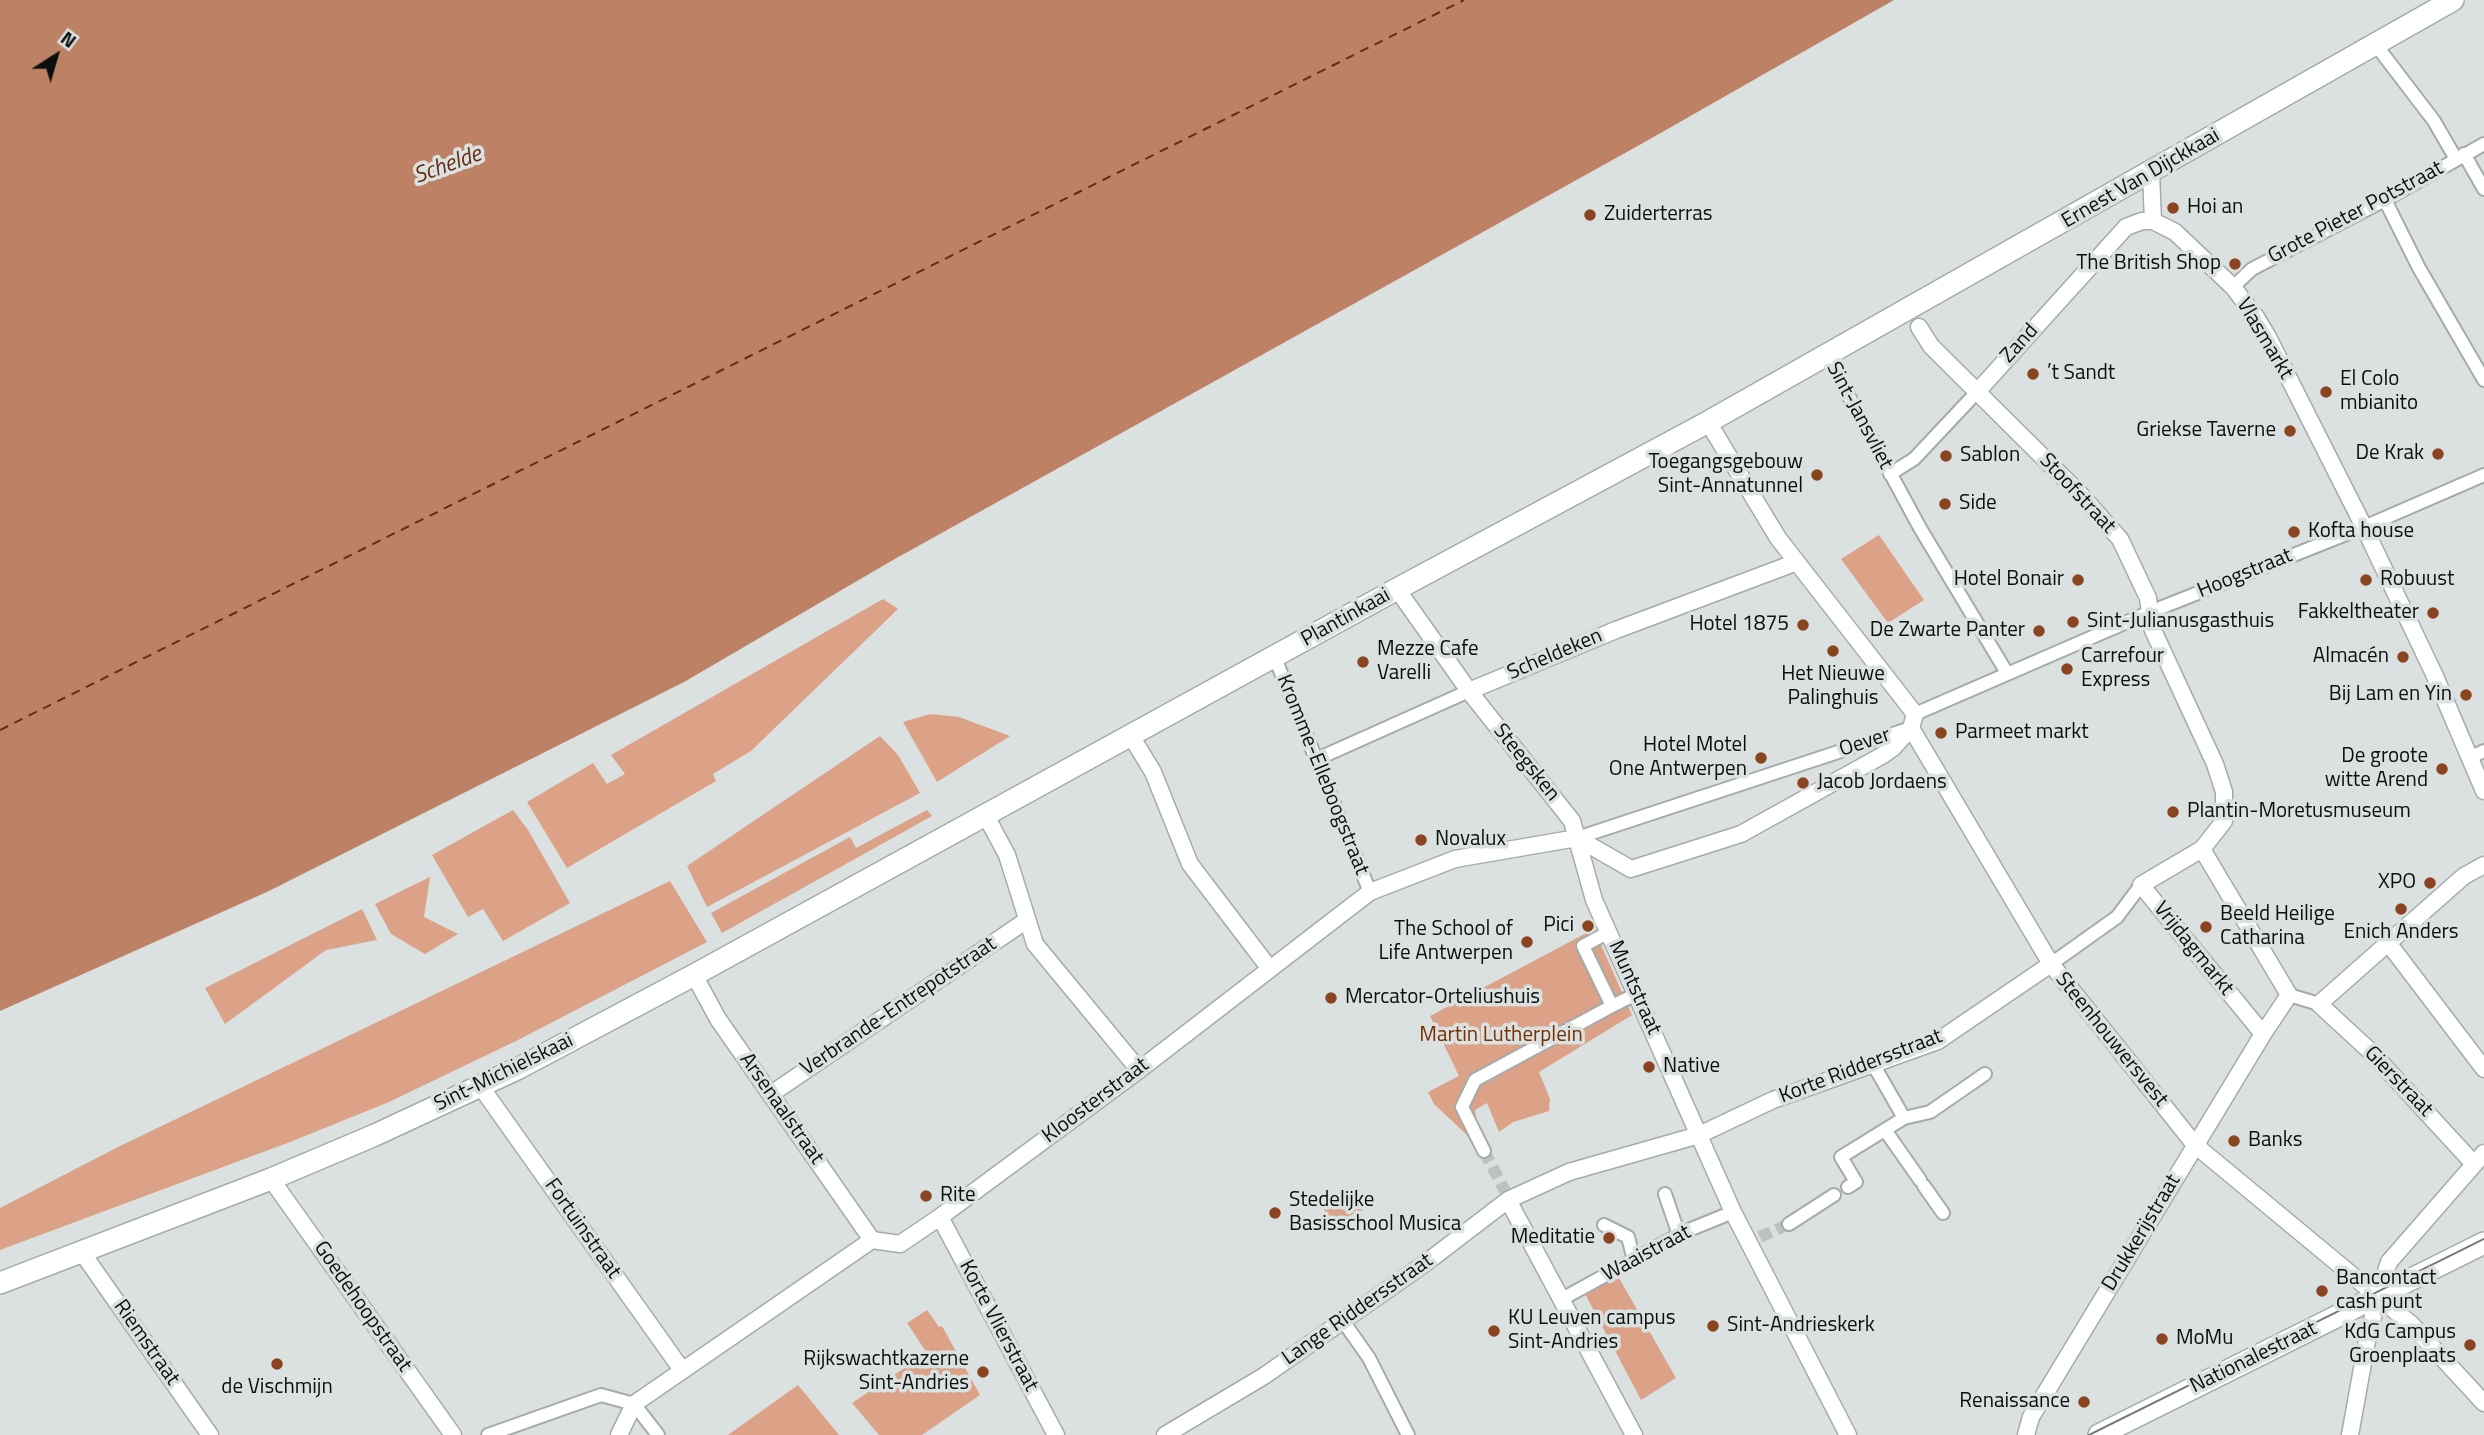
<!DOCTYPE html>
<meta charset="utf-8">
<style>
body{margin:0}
#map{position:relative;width:2484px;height:1435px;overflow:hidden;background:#dbe0e0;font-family:"Titillium Web",sans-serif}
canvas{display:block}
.north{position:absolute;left:21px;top:21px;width:70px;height:70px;-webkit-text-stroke:5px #dbe0e0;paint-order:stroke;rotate:37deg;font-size:19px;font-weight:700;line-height:28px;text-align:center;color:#0d0f0f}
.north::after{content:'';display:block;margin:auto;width:24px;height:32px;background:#0d0f0f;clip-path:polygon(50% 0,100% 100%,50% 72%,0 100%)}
</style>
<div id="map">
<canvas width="2484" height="1435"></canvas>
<div class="north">N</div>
</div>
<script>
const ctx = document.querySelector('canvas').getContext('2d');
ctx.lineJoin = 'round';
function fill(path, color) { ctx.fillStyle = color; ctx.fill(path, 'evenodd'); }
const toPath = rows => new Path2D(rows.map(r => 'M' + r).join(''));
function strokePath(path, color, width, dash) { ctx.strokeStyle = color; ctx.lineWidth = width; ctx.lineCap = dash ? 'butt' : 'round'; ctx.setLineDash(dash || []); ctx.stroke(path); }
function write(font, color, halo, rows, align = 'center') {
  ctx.font = font + ' "Titillium Web",sans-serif'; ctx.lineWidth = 7; ctx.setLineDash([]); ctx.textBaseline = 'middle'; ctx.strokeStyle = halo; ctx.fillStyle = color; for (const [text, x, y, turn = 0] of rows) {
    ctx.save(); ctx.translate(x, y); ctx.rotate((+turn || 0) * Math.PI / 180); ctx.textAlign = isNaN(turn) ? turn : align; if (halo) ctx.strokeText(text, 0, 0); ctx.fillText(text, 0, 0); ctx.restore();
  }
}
const green = toPath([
 [1879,535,1924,600,1888,623,1841,559],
 [883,599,898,609,751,751,713,774,716,781,567,868,527,802,593,763,607,784,625,774,611,755],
 [930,714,959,717,1010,736,937,782,903,722],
 [880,736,898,755,920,793,707,907,687,866],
 [513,810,528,830,570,903,503,941,483,909,468,917,432,855],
 [927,810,932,816,722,933,711,913,850,837,856,848],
 [430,877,424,917,458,934,425,954,391,934,375,904],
 [670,881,707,942,518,1040,389,1102,290,1142,0,1250,0,1208,118,1147],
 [362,909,377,940,326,950,225,1024,205,988],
 [1594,929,1632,1015,1539,1072,1550,1099,1549,1111,1513,1122,1499,1132,1487,1103,1475,1110,1478,1128,1475,1147,1467,1135,1434,1104,1428,1092,1459,1076,1430,1016],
 [1353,1187,1363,1210,1330,1224,1321,1202],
 [1615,1271,1676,1378,1641,1400,1582,1288],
 [927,1310,939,1327,942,1326,980,1395,922,1435,879,1435,852,1403,927,1353,907,1323],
 [798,1385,839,1435,728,1435]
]);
const water = toPath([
 [0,0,1894,0,1643,143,893,560,684,682,269,891,0,1011]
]);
const ferry = toPath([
 [0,730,1464,0]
]);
const pedestrianTunnel = toPath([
 [1484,1151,1505,1191],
 [1760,1237,1789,1224]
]);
const pedestrian = toPath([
 [2376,45,2434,121,2456,159],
 [2464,154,2484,189],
 [2385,200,2419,268,2484,380],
 [2233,287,2252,269,2385,200,2484,144],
 [1826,354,1920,528,2007,673],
 [1890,474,1914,459,1977,392],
 [1275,658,1370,892],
 [1915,714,2150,612,2364,527,2484,475],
 [2469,758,2484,751],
 [1317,759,1469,691],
 [1577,838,1911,728],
 [2051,964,2117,917,2141,885],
 [2289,995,2319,1004],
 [1612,1006,1636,994],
 [1904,1118,1930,1112,1985,1074],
 [1885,1130,1920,1180],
 [1484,1151,1462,1107,1475,1080,1612,1006,1583,946,1609,932],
 [1924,1186,1943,1213],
 [1848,1187,1856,1182,1841,1157,1904,1118,1873,1064],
 [1665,1194,1679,1235],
 [1789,1224,1834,1195],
 [1604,1225,1628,1237,1634,1260],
 [1562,1299,1684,1232,1733,1212],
 [1343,1321,1369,1358,1408,1435],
 [488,1435,601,1395,634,1404,658,1435]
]);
const minor = toPath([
 [2151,173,2153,221],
 [1919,327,1931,346,2080,494,2120,539,2148,598,2152,628,2215,764,2224,792,2224,821,2202,849,2141,885,2263,1034,2289,995,2202,849],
 [1977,392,2126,227,2142,221,2153,221,2175,232,2233,287,2256,317,2268,337,2364,527,2434,674,2484,791],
 [1397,589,1469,691,1572,821,1594,900,1733,1212,1848,1435],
 [1469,691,1616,630,1797,562],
 [1911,728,2051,964,2195,1145,2411,1324,2484,1403],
 [1131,736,1153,772,1190,864,1270,969],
 [986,816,1007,855,1035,944,1139,1070],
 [1577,838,1631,869,1741,834,1883,755,1893,748,1911,728,1915,714,1778,538,1708,422],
 [2389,944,2484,1069],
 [694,975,718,1019,872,1240],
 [481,1087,682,1370],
 [771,1094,1027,920],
 [2474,1164,2370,1051,2319,1004,2464,876,2484,865],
 [271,1179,453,1435],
 [1508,1200,1634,1435],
 [940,1217,1056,1435],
 [81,1251,210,1435],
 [619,1435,634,1404,872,1240,900,1244,940,1217,1139,1070,1370,892,1455,859,1577,838],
 [1165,1435,1264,1376,1427,1262,1508,1200,1569,1172,1699,1135,1773,1100,1938,1041,2051,964],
 [2026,1435,2031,1417,2263,1034],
 [2350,1435,2367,1341,2378,1296,2389,1262,2484,1153]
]);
const tertiary = toPath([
 [0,1283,271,1179,375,1135,519,1068,694,975,1397,589,1708,422,2453,0],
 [2099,1435,2484,1243]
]);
const tram = toPath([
 [2089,1435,2484,1239]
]);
const markers = [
 [2173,208,7,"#8b4420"],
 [1590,215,7,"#8b4420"],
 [2235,264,7,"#8b4420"],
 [2033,374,7,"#8b4420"],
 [2326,392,7,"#8b4420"],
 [2290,431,7,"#8b4420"],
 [2438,454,7,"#8b4420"],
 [1946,456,7,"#8b4420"],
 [1817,475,7,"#8b4420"],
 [1945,504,7,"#8b4420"],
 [2294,532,7,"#8b4420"],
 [2078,580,7,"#8b4420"],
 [2366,580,7,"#8b4420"],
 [2433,613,7,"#8b4420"],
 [2073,622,7,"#8b4420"],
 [1803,625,7,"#8b4420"],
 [2039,631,7,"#8b4420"],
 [1833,651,7,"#8b4420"],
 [2403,657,7,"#8b4420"],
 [1363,662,7,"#8b4420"],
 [2067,669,7,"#8b4420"],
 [2466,695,7,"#8b4420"],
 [1941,733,7,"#8b4420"],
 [1761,758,7,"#8b4420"],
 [2442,769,7,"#8b4420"],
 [1803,783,7,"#8b4420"],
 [2173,812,7,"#8b4420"],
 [1421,840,7,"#8b4420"],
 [2430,883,7,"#8b4420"],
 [2401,909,7,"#8b4420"],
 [1588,926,7,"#8b4420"],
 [2206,927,7,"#8b4420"],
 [1527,942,7,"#8b4420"],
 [1331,998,7,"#8b4420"],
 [1649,1067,7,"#8b4420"],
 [2234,1141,7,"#8b4420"],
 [926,1196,7,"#8b4420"],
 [1275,1213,7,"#8b4420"],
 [1609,1238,7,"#8b4420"],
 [2322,1291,7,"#8b4420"],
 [1713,1326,7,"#8b4420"],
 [1494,1331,7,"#8b4420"],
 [2162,1339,7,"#8b4420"],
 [2470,1345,7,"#8b4420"],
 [277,1364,7,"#8b4420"],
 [983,1372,7,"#8b4420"],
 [2084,1402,7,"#8b4420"]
];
const streetNames = [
 ["Ernest Van Dijckkaai",2141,179,-30],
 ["Grote Pieter Potstraat",2356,213,-28],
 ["Vlasmarkt",2264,339,59],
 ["Zand",2020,344,-48],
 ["Sint-Jansvliet",1859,416,62],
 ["Stoofstraat",2077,494,47],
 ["Hoogstraat",2245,574,-22],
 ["Plantinkaai",1346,618,-29],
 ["Scheldeken",1555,655,-23],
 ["Oever",1865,743,-18],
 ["Steegsken",1526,763,51],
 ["Kromme-Elleboogstraat",1322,775,68],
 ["Vrijdagmarkt",2193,949,51],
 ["Muntstraat",1634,988,66],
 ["Verbrande-Entrepotstraat",899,1007,-34],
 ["Steenhouwersvest",2111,1040,51],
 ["Korte Riddersstraat",1861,1067,-21],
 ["Sint-Michielskaai",504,1073,-26],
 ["Gierstraat",2398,1082,46],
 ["Kloosterstraat",1096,1101,-37],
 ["Arsenaalstraat",781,1109,55],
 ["Fortuinstraat",582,1229,55],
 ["Drukkerijstraat",2142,1233,-59],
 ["Waaistraat",1647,1254,-28],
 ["Goedehoopstraat",362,1307,55],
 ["Lange Riddersstraat",1358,1310,-35],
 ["Korte Vlierstraat",998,1326,62],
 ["Riemstraat",146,1343,55],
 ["Nationalestraat",2254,1358,-26]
];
const poiNames = [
 ["Hoi an",2187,208],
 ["Zuiderterras",1604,215],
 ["The British Shop",2221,264,"right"],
 ["’t Sandt",2047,374],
 ["El Colo",2340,380],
 ["mbianito",2340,404],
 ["Griekse Taverne",2276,431,"right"],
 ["De Krak",2424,454,"right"],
 ["Sablon",1960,456],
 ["Toegangsgebouw",1803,463,"right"],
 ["Sint-Annatunnel",1803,487,"right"],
 ["Side",1959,504],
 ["Kofta house",2308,532],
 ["Hotel Bonair",2064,580,"right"],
 ["Robuust",2380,580],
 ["Fakkeltheater",2419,613,"right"],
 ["Sint-Julianusgasthuis",2087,622],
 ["Hotel 1875",1789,625,"right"],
 ["De Zwarte Panter",2025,631,"right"],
 ["Mezze Cafe",1377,650],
 ["Varelli",1377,674],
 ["Carrefour",2081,657],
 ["Express",2081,681],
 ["Almacén",2389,657,"right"],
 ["Het Nieuwe",1833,675,"center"],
 ["Palinghuis",1833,699,"center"],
 ["Bij Lam en Yin",2452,695,"right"],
 ["Parmeet markt",1955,733],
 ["Hotel Motel",1747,746,"right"],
 ["One Antwerpen",1747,770,"right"],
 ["De groote",2428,757,"right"],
 ["witte Arend",2428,781,"right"],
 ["Jacob Jordaens",1817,783],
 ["Plantin-Moretusmuseum",2187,812],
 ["Novalux",1435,840],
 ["XPO",2416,883,"right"],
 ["Beeld Heilige",2220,915],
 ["Catharina",2220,939],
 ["Pici",1574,926,"right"],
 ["The School of",1513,930,"right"],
 ["Life Antwerpen",1513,954,"right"],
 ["Enich Anders",2401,933,"center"],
 ["Mercator-Orteliushuis",1345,998],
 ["Native",1663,1067],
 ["Banks",2248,1141],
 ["Rite",940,1196],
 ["Stedelijke",1289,1201],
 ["Basisschool Musica",1289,1225],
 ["Meditatie",1595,1238,"right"],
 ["Bancontact",2336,1279],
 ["cash punt",2336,1303],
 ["KU Leuven campus",1508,1319],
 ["Sint-Andries",1508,1343],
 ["Sint-Andrieskerk",1727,1326],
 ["KdG Campus",2456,1333,"right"],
 ["Groenplaats",2456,1357,"right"],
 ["MoMu",2176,1339],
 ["Rijkswachtkazerne",969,1360,"right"],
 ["Sint-Andries",969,1384,"right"],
 ["de Vischmijn",277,1388,"center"],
 ["Renaissance",2070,1402,"right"]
];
const parkNames = [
 ["Martin Lutherplein",1501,1036]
];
const waterNames = [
 ["Schelde",448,166,-20]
];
fill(green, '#dba288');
fill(water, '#bd8165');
strokePath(ferry, '#662d0e', 2, [9, 7]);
strokePath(pedestrianTunnel, '#bcc1c1', 12, [12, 6]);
strokePath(pedestrian, '#a5aaaa', 16);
strokePath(minor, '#a5aaaa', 19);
strokePath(tertiary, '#a5aaaa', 24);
strokePath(pedestrian, '#fff', 12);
strokePath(minor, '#fff', 16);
strokePath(tertiary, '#fff', 21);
strokePath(tram, '#787b7b', 2);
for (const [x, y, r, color] of markers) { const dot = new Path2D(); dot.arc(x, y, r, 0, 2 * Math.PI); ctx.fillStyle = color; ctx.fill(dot); strokePath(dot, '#dbe0e0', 2.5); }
write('21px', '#0d0f0f', '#dbe0e0', streetNames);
write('21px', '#0d0f0f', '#dbe0e0', poiNames, 'left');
write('21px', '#793000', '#dbe0e0', parkNames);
write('italic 23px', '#662d0e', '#dbe0e0', waterNames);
</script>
